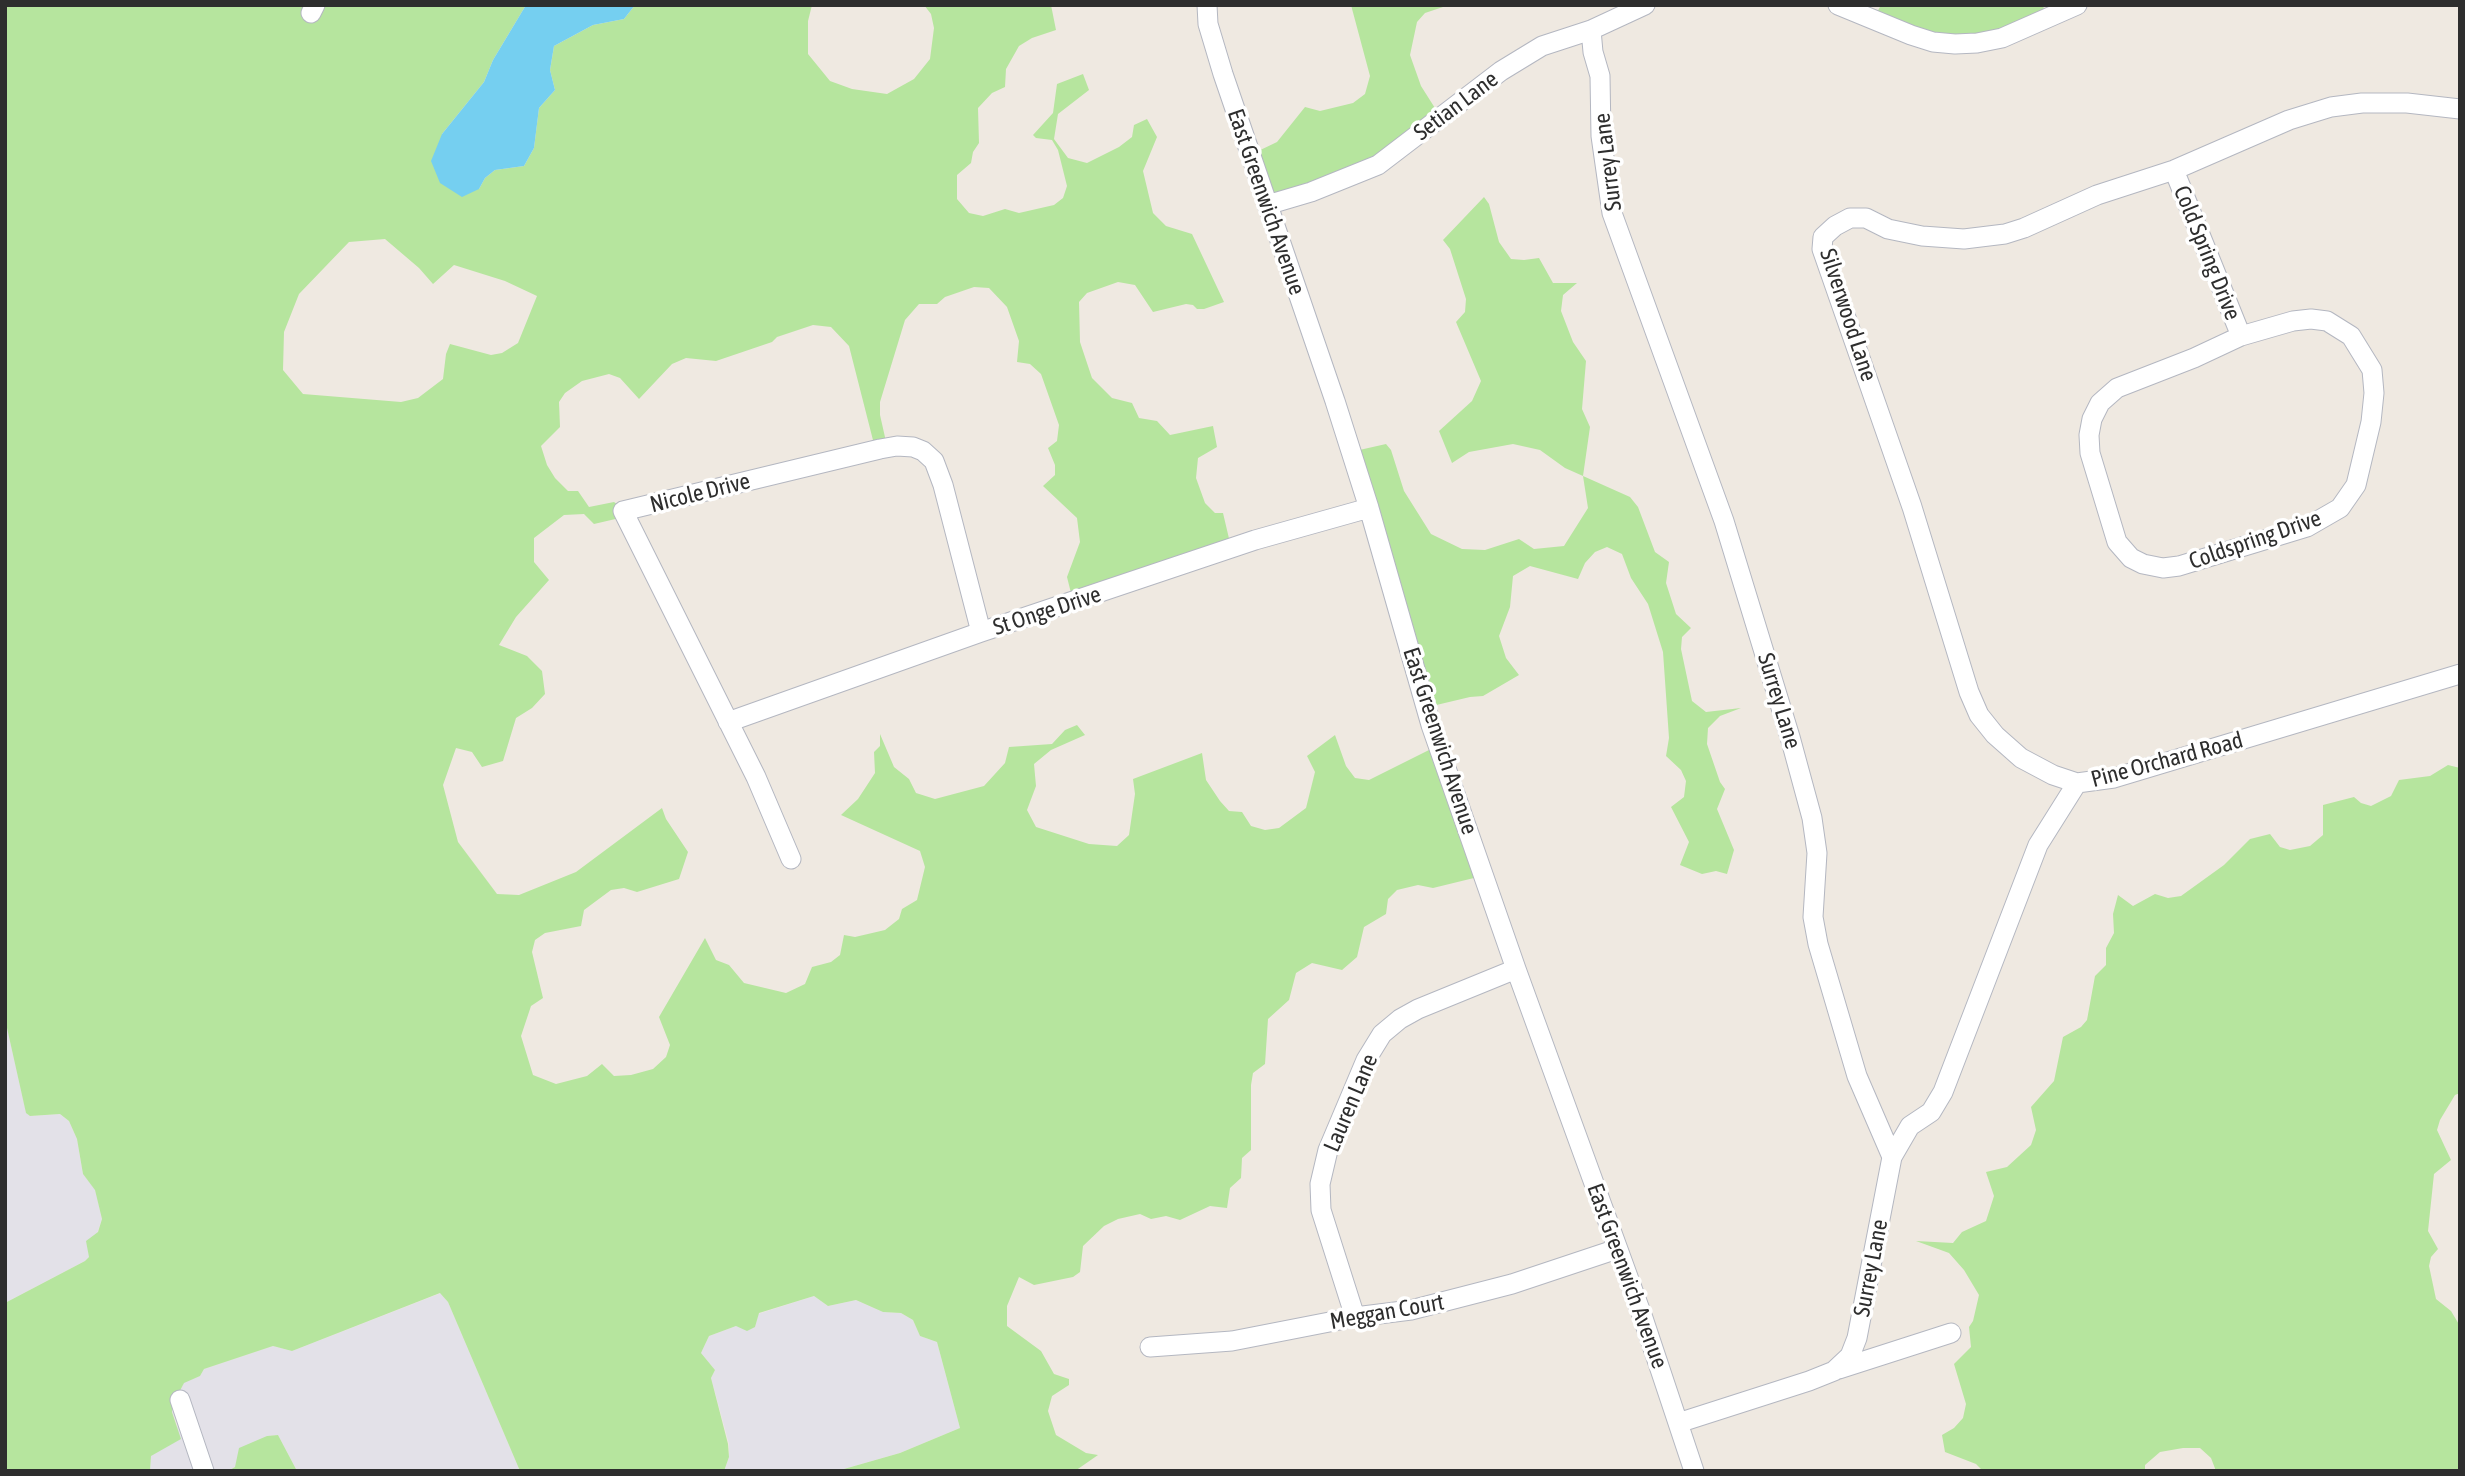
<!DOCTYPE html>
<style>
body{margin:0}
#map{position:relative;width:2465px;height:1476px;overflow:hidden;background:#efe9e1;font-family:"Asap Condensed",sans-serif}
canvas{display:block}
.frame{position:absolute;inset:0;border:7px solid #2e2e2e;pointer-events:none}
</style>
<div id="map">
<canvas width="2465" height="1476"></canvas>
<div class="frame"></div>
</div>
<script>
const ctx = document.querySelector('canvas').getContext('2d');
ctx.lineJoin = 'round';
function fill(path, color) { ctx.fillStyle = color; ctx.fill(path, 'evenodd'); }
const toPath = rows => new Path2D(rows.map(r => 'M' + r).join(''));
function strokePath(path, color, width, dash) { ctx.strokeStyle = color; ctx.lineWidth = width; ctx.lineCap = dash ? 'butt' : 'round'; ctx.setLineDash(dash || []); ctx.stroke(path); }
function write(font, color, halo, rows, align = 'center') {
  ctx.font = font + ' "Asap Condensed",sans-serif'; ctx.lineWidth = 7; ctx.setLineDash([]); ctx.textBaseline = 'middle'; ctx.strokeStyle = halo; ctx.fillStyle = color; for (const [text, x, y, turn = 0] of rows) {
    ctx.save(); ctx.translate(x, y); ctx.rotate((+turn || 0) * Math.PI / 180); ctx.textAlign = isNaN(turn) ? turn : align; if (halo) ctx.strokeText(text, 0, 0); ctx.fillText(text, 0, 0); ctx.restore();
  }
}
const industrial = toPath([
 [5,1019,26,1112,30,1116,60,1114,69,1121,77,1139,83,1174,95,1189,102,1219,89,1257,85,1261,5,1303],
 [441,1293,448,1302,520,1471,297,1471,278,1435,267,1436,235,1467,228,1471,150,1471,151,1456,178,1426,172,1412,174,1402,184,1382,200,1376,204,1369,273,1346,292,1351],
 [814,1296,828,1306,856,1300,883,1312,901,1313,913,1320,920,1336,937,1342,960,1428,900,1453,837,1471,724,1471,729,1457,729,1444,711,1378,715,1370,701,1353,709,1336,736,1326,755,1327,758,1314]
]);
const green = toPath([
 [5,5,526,5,493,60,484,82,442,134,479,189,485,178,495,170,524,166,534,148,539,108,555,90,550,70,554,46,593,25,624,19,635,5,812,5,808,21,808,54,830,81,852,89,887,94,914,79,930,59,934,28,931,14,924,5,1051,5,1056,30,1032,38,1019,46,1006,69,1005,87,992,93,978,108,979,143,973,152,971,163,957,175,957,199,969,213,983,216,1005,209,1019,213,1054,205,1063,198,1067,186,1058,150,1052,140,1036,138,1033,135,1053,113,1057,84,1083,74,1089,90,1058,114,1054,139,1068,158,1087,163,1119,147,1132,137,1134,125,1147,119,1157,137,1143,171,1153,213,1166,226,1192,234,1224,302,1204,309,1197,309,1193,305,1186,304,1153,312,1135,285,1118,282,1087,293,1079,302,1080,342,1092,378,1112,398,1132,403,1139,418,1157,421,1170,435,1213,426,1217,447,1198,458,1196,478,1205,503,1215,513,1223,513,1231,547,1073,601,1067,577,1080,542,1077,518,1043,486,1055,475,1055,465,1048,448,1057,441,1059,425,1041,374,1030,364,1017,362,1019,341,1007,307,989,288,974,287,945,297,937,304,919,304,905,320,880,402,880,415,887,446,875,448,849,346,831,327,813,325,777,337,772,342,716,361,686,358,672,364,639,399,620,378,609,374,582,381,565,393,559,402,560,427,541,446,547,465,555,478,568,491,578,491,589,507,614,502,625,510,624,517,594,524,584,514,564,515,534,538,534,562,549,580,516,617,499,645,527,656,542,671,545,694,532,708,516,718,503,761,482,767,472,752,456,748,443,785,458,842,497,894,519,895,576,872,662,808,666,819,688,852,679,879,637,892,624,888,611,890,584,910,581,926,545,933,535,940,532,952,543,998,531,1006,521,1036,533,1075,556,1084,587,1076,602,1064,614,1076,631,1075,653,1069,666,1057,670,1045,659,1017,705,938,716,960,729,965,744,983,786,993,805,984,812,967,831,962,840,955,844,935,855,937,885,930,899,919,902,909,917,900,925,867,920,851,841,815,858,799,875,773,874,752,880,746,880,734,894,767,909,779,916,793,935,799,984,786,1005,763,1009,747,1052,744,1065,730,1077,725,1085,735,1051,750,1034,764,1036,786,1027,810,1036,827,1089,844,1117,846,1129,835,1135,794,1133,779,1202,753,1206,780,1220,801,1229,811,1242,812,1251,826,1265,830,1279,828,1306,808,1315,772,1307,756,1335,735,1346,766,1355,778,1369,780,1439,745,1478,877,1433,888,1418,885,1397,890,1388,899,1386,914,1364,927,1357,957,1342,970,1312,963,1296,973,1289,1000,1268,1019,1265,1064,1253,1073,1251,1085,1251,1150,1242,1158,1241,1178,1230,1188,1227,1208,1210,1206,1180,1220,1166,1216,1151,1219,1140,1214,1118,1219,1104,1226,1083,1246,1080,1272,1073,1277,1034,1285,1019,1277,1007,1306,1007,1326,1041,1351,1054,1374,1069,1379,1069,1385,1052,1396,1048,1411,1056,1435,1086,1453,1098,1455,1075,1471,837,1471,900,1453,960,1428,937,1342,920,1336,913,1320,901,1313,883,1312,856,1300,828,1306,814,1296,759,1313,755,1327,747,1331,736,1326,709,1336,701,1353,715,1370,711,1378,728,1444,729,1457,724,1471,520,1471,448,1302,440,1293,292,1351,273,1346,204,1369,200,1376,184,1383,174,1402,172,1412,181,1439,151,1456,150,1471,5,1471,5,1303,85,1261,89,1257,86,1241,98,1232,102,1219,95,1190,83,1174,77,1139,69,1121,60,1114,30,1116,26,1113,5,1019],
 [385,239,419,268,433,284,454,265,505,281,537,296,518,343,502,353,491,355,450,344,446,354,443,379,418,398,401,402,303,394,283,370,284,332,299,294,349,242],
 [1351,5,1449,5,1425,13,1417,22,1410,55,1421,86,1440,116,1381,162,1273,203,1252,154,1277,142,1305,107,1320,111,1353,103,1365,94,1370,76],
 [1881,5,2043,5,2046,18,1958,44,1874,18],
 [1484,197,1489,204,1499,242,1511,259,1524,260,1539,258,1553,283,1577,283,1563,295,1561,311,1573,342,1586,361,1582,409,1590,427,1583,476,1630,497,1638,507,1655,552,1669,562,1666,583,1676,614,1691,628,1682,637,1681,649,1692,701,1706,712,1741,708,1720,716,1708,728,1707,744,1720,782,1725,789,1717,809,1734,850,1727,874,1716,871,1702,874,1680,865,1689,842,1671,807,1684,797,1686,781,1681,770,1666,756,1669,738,1663,652,1648,604,1631,578,1622,554,1607,547,1595,552,1585,563,1578,579,1530,566,1513,576,1510,607,1499,636,1506,658,1519,675,1483,696,1470,697,1428,707,1355,451,1386,444,1391,450,1404,491,1431,534,1462,549,1485,550,1519,539,1534,549,1564,546,1588,508,1583,476,1565,468,1540,450,1513,444,1469,452,1452,463,1439,431,1472,401,1481,381,1456,322,1465,312,1466,299,1450,249,1443,240],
 [2448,765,2460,768,2460,1093,2455,1095,2440,1120,2437,1130,2451,1160,2434,1174,2428,1231,2438,1249,2431,1257,2429,1266,2436,1299,2451,1311,2460,1326,2460,1471,2262,1471,2260,1469,2216,1471,2211,1458,2200,1448,2183,1448,2160,1452,2145,1465,2145,1471,1983,1471,1976,1464,1945,1452,1942,1435,1954,1428,1963,1418,1966,1404,1954,1364,1971,1347,1969,1327,1973,1321,1979,1295,1964,1270,1949,1253,1916,1241,1953,1243,1962,1232,1986,1221,1994,1196,1986,1172,2007,1167,2031,1145,2036,1130,2031,1107,2054,1081,2063,1037,2081,1027,2087,1020,2095,976,2106,965,2106,948,2114,933,2113,914,2118,895,2133,906,2155,894,2168,898,2181,896,2224,865,2250,839,2270,834,2280,847,2290,850,2310,846,2323,835,2323,805,2354,797,2361,803,2371,806,2391,796,2399,780,2430,776],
 [278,1435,297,1471,228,1471,235,1467,239,1448,267,1436]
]);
const water = toPath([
 [526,5,635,5,624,19,593,25,554,46,550,70,555,90,539,108,534,148,524,166,495,170,485,178,479,189,462,197,440,183,431,161,442,134,484,82,493,60]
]);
const minor = toPath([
 [1207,5,1208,24,1223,74,1335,401,1369,508,1431,725,1516,969,1643,1318,1694,1471],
 [1838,5,1911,35,1933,42,1955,44,1977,43,2002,38,2077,5],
 [311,13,315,5],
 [1591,30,1593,52,1600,76,1601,136,1612,213,1724,521,1790,737,1812,818,1817,853,1813,917,1818,944,1857,1076,1892,1157,1857,1338,1850,1356,1834,1371,1809,1381,1678,1423],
 [2460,109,2407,103,2362,103,2331,107,2289,120,2174,170,2097,195,2024,228,2005,234,1964,239,1922,236,1888,229,1866,218,1850,218,1835,226,1823,237,1822,249,1912,507,1969,692,1979,715,1995,735,2021,758,2053,775,2077,783,2114,778,2460,674],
 [2174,170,2241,336],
 [1267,205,1311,192,1378,165,1501,71,1542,46,1591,30,1645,5],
 [2311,319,2327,321,2351,336,2372,370,2374,393,2371,422,2356,485,2340,508,2307,527,2179,566,2163,568,2143,564,2131,558,2117,542,2090,453,2089,435,2092,419,2100,403,2117,388,2194,358,2241,336,2293,321,2311,319],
 [728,722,981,632,1255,540,1369,508],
 [791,859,756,777,623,511,880,449,897,446,913,447,923,451,934,461,943,485,981,632],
 [1892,1157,1910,1126,1931,1112,1943,1092,2038,845,2077,783],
 [1355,1317,1321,1210,1320,1184,1328,1150,1366,1060,1382,1034,1400,1019,1418,1009,1516,969],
 [1150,1347,1232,1341,1355,1317,1411,1310,1512,1284,1617,1249],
 [1839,1369,1951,1333],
 [180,1400,204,1471]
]);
const streetNames = [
 ["Setian Lane",1456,106,-37],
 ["Surrey Lane",1608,162,-97],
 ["East Greenwich Avenue",1266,202,71],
 ["Cold Spring Drive",2207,253,68],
 ["Silverwood Lane",1848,315,72],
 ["Nicole Drive",700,493,-14],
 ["Coldspring Drive",2255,540,-19],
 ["St Onge Drive",1047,611,-18],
 ["Surrey Lane",1779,701,73],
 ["East Greenwich Avenue",1440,741,72],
 ["Pine Orchard Road",2167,760,-15],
 ["Lauren Lane",1351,1103,-67],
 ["Surrey Lane",1871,1268,-79],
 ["East Greenwich Avenue",1627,1276,70],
 ["Meggan Court",1387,1312,-10]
];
fill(industrial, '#e3e1e8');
fill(green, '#b6e59e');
fill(water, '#75cff0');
strokePath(minor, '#b4b7c1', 21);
strokePath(minor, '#fff', 19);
write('23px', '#2e2e2e', '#fff', streetNames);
</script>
